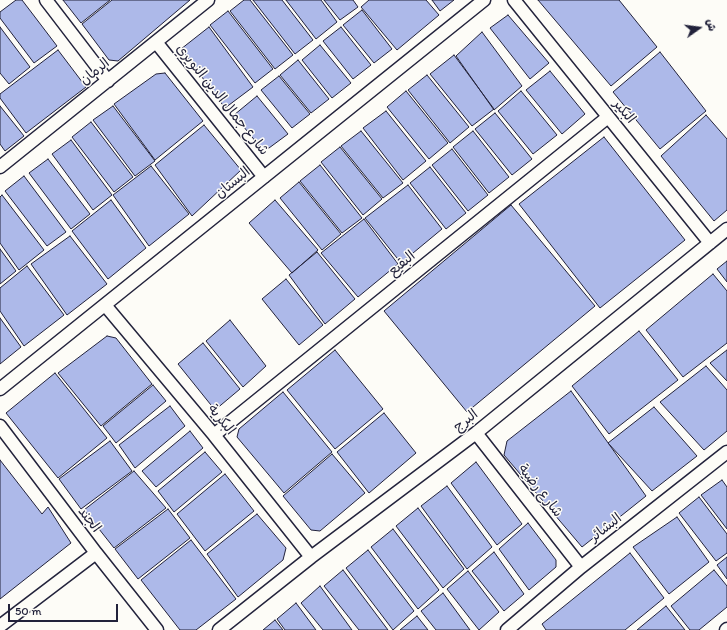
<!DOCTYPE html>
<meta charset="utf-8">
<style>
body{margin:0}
#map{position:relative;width:727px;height:630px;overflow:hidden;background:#fdfcf7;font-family:Itim,"Playpen Sans Arabic",sans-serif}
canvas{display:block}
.north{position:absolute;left:679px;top:8px;width:40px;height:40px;-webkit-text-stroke:3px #fdfcf7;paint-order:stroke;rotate:76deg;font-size:11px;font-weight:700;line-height:16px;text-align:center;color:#22223b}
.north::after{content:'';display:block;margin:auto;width:14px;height:18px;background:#22223b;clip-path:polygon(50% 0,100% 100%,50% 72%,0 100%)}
.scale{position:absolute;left:8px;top:604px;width:110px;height:18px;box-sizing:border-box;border:2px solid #22223b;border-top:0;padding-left:5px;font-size:12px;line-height:14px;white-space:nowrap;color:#22223b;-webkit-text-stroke:3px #fdfcf7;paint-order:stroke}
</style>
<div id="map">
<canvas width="727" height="630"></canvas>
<div class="north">ش</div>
<div class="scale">50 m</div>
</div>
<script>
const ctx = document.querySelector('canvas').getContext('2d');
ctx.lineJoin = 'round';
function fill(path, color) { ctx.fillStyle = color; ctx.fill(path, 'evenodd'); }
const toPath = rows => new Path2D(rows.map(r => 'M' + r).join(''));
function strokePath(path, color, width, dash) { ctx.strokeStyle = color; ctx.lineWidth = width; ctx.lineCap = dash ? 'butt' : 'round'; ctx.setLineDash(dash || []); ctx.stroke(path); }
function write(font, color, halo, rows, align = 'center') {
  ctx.font = font + ' Itim,"Playpen Sans Arabic",sans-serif'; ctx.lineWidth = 3; ctx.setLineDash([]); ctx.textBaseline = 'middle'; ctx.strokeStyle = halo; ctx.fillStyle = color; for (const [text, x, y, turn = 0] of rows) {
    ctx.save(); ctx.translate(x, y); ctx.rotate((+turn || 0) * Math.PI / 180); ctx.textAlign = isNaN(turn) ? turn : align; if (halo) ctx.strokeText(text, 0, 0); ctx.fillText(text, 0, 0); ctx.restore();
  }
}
const building = toPath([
 [16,0,22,0,57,46,34,63,0,18,0,12,16,0],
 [63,0,110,0,81,23,63,0],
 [112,0,190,0,118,61,109,60,82,24,112,0],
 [244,0,250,0,293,55,275,69,230,11,244,0],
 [253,0,282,0,313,40,295,54,253,0],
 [286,0,321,0,337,22,316,39,286,0],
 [324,0,353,0,358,7,340,20,324,0],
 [369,0,426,0,439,15,397,50,361,7,369,0],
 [432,0,454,0,440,11,432,0],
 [538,0,619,0,657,47,611,86,538,0],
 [362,10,392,49,374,63,343,25,362,10],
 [228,11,273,69,255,83,210,25,228,11],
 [508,15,549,63,530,79,490,28,508,15],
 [0,27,30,67,9,84,0,73,0,27],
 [209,27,253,87,225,108,181,49,209,27],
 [341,27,371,65,353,79,323,41,341,27],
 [482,32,522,86,494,110,456,56,482,32],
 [320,45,351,83,332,98,302,60,320,45],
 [58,50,86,87,26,133,0,98,0,94,58,50],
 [660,52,706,111,660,149,613,92,660,52],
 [454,55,494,109,472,126,430,74,454,55],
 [298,60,329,99,311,113,280,75,298,60],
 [550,71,585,114,562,134,526,90,550,71],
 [165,73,203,121,155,160,114,104,156,74,165,73],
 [427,75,469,127,450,143,408,90,427,75],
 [279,76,310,114,292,128,261,90,279,76],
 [406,91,448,143,429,159,387,107,406,91],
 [521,91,557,135,533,154,498,111,521,91],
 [257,96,288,134,269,148,261,148,234,115,257,96],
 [0,106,24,136,5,151,0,144,0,106],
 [113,106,155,161,135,176,93,120,113,106],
 [386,111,426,161,403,180,363,128,386,111],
 [495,113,532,159,512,175,475,129,495,113],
 [706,115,727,139,727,210,714,221,661,156,706,115],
 [91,122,133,177,114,192,72,137,91,122],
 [204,125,241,170,192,216,155,165,204,125],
 [361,131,403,183,383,198,341,146,361,131],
 [473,131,509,177,489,193,453,147,473,131],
 [604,137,685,240,600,308,519,204,604,137],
 [71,140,112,195,93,210,52,154,71,140],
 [340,147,382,199,363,215,321,162,340,147],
 [452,149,488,195,468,211,432,165,452,149],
 [48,159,90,214,71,229,29,173,48,159],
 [320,165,362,218,342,233,300,181,320,165],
 [151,166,189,214,149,246,113,195,151,166],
 [430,167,466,213,446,229,410,183,430,167],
 [24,176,66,232,47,246,5,191,24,176],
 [299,182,341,234,322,250,280,198,299,182],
 [408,185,442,229,401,263,365,218,408,185],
 [2,195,44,250,19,270,0,243,0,197,2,195],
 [111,200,146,248,108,279,72,231,111,200],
 [275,200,318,250,292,273,249,223,275,200],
 [511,205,595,306,467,412,384,311,511,205],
 [364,219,398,264,358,297,321,253,364,219],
 [70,236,107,284,67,315,31,264,70,236],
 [0,249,16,271,0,284,0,249],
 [317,252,355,299,325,324,289,275,317,252],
 [727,261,727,282,717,269,727,261],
 [27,266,64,315,24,346,0,311,0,288,27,266],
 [713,274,727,291,727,343,683,377,646,330,713,274],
 [286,279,323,325,299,345,262,299,286,279],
 [0,318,21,347,0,364,0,318],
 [230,320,266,366,243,387,206,341,230,320],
 [639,331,678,380,609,434,572,386,639,331],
 [107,336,116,338,152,384,101,426,58,373,107,336],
 [203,343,240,389,215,410,178,364,203,343],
 [335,350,383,409,335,449,287,390,335,350],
 [727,350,727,381,710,363,727,350],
 [706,366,727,390,727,431,704,450,660,402,706,366],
 [55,373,107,438,58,478,6,413,55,373],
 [153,385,166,401,116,443,103,426,153,385],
 [571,391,646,496,582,547,504,455,507,441,571,391],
 [283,392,332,452,284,493,237,437,239,429,283,392],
 [170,406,185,426,135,468,119,445,170,406],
 [654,407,697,456,652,491,608,443,654,407],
 [384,413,416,453,369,493,337,452,384,413],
 [190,431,203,448,156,487,142,471,190,431],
 [110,441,132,471,81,509,59,479,110,441],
 [205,452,222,472,174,512,158,491,205,452],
 [332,454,365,493,320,531,311,530,283,496,332,454],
 [0,460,42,514,48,507,71,543,0,599,0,460],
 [476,462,522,524,497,545,451,483,476,462],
 [134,471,166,508,114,548,84,510,134,471],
 [225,474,254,511,205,551,177,514,225,474],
 [722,480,727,487,727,529,701,495,722,480],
 [447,486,492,547,467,569,421,506,447,486],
 [699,497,727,534,727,553,716,561,679,513,699,497],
 [418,508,464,569,443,588,396,526,418,508],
 [168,509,190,538,138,579,115,549,168,509],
 [257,514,286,548,283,560,238,597,207,554,257,514],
 [677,517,709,562,669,594,633,547,677,517],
 [528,523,556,560,556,567,529,590,499,549,528,523],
 [393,529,439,590,418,609,371,547,393,529],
 [191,540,236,599,196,630,180,630,141,580,191,540],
 [368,550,414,611,393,630,346,568,368,550],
 [494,552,524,594,504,611,472,571,494,552],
 [630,553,664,598,625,630,546,630,542,624,630,553],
 [727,557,727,579,717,565,727,557],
 [343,570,388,630,359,630,324,586,343,570],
 [714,570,727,586,727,607,699,630,690,630,671,606,714,570],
 [468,571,499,612,479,630,447,589,468,571],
 [320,586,352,630,323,630,301,603,320,586],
 [443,593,470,630,436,630,421,611,443,593],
 [296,603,316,630,285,630,277,619,296,603],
 [666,606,685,630,637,630,666,606],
 [417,616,428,630,400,630,417,616],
 [275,620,283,630,263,630,275,620]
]);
const minor = toPath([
 [46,0,108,81],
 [514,0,710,243],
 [156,42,264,177],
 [0,167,208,0],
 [105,305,214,435,311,557],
 [0,389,484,0],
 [0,426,96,553,157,630],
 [476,433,581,567],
 [214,435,608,117],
 [0,626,96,553],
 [219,630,311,557,476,433,727,229],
 [507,630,581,567,727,452],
 [726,630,727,629]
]);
const streetNames = [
 ["الرمان",95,72,-39],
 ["شارع جمال الدين النويري",222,100,51],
 ["البكير",624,112,51],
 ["البستان",233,183,-39],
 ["البقيع",402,264,-39],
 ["البكرية",221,420,51],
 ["البرج",466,421,-38],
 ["شارع رضية",540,491,52],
 ["الجند",89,520,53],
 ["البشائر",606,528,-38]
];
fill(building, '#adb9e9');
strokePath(building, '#22223b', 1);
strokePath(minor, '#22223b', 15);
strokePath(minor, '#fdfcf7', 12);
write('14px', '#22223b', '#fdfcf7', streetNames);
</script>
